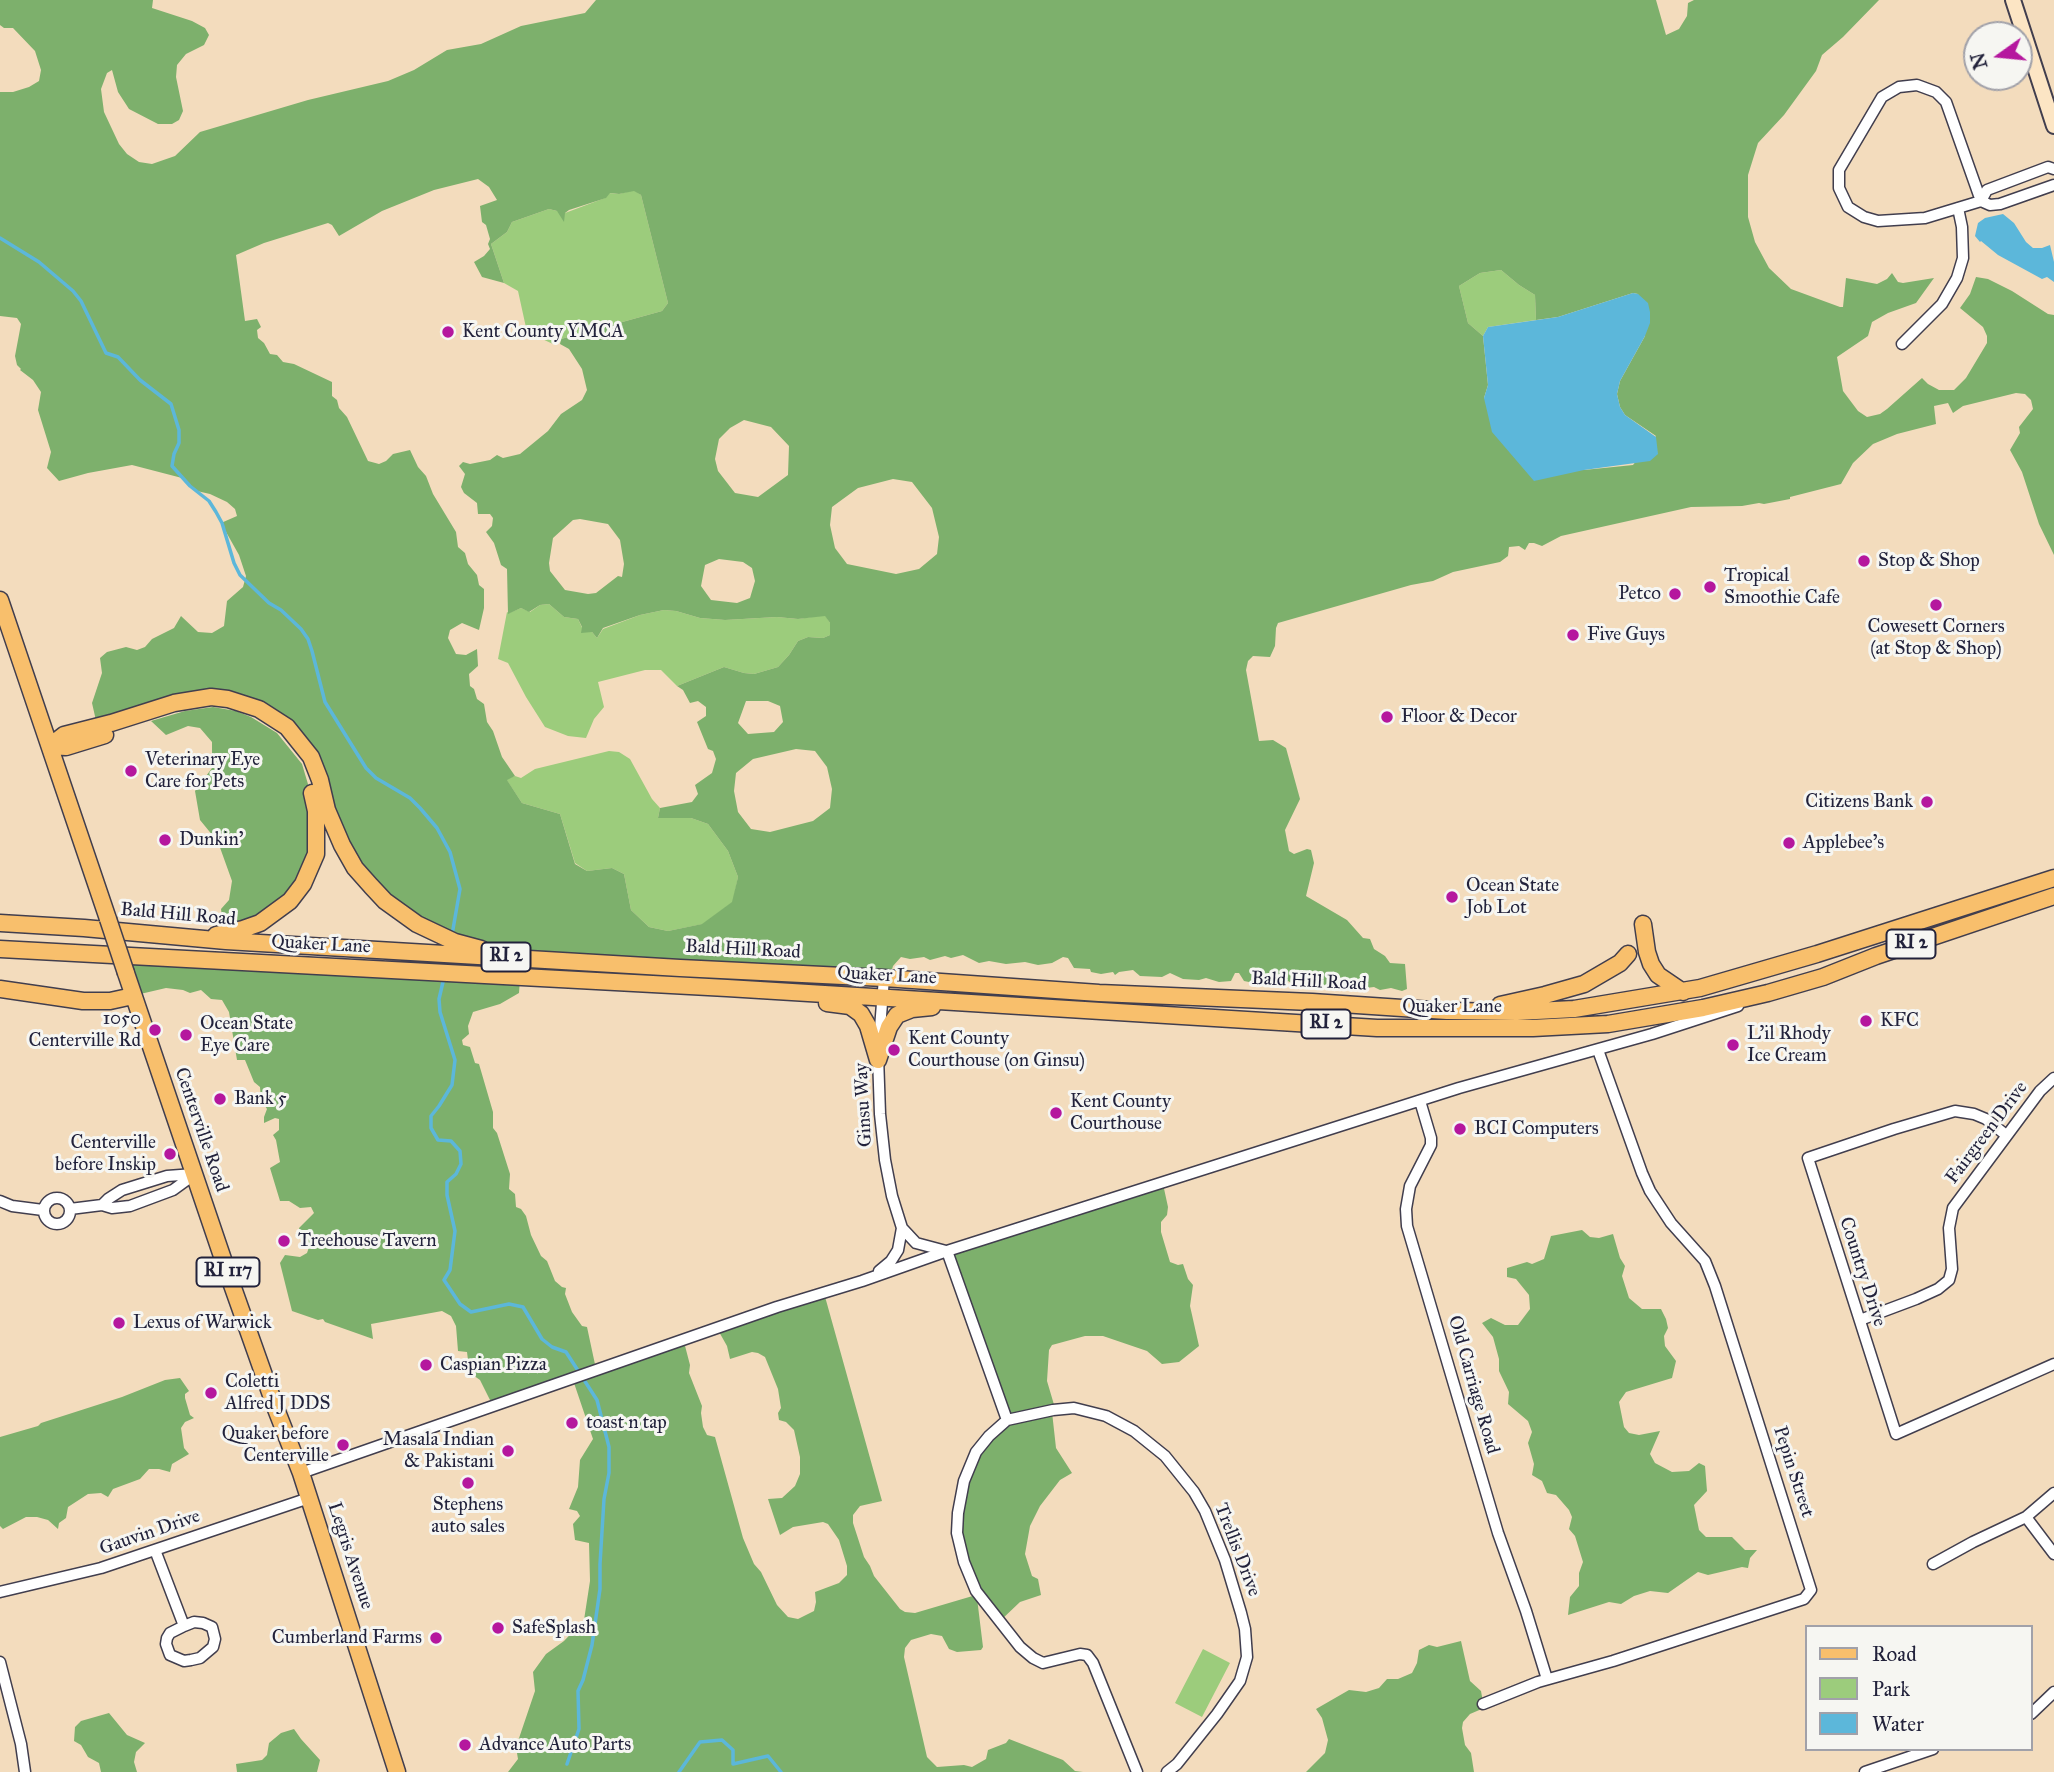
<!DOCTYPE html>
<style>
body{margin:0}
#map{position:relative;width:2054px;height:1772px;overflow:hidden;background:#f3dcbd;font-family:"IM FELL Great Primer",serif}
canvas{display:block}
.legend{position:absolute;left:1805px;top:1625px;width:228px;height:126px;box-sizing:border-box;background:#f6f6f2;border:2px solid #a1a1a9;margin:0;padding:9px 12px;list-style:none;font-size:21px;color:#22223b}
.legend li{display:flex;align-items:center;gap:14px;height:35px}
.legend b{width:35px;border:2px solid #a1a1a9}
.north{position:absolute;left:1963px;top:21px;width:70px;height:70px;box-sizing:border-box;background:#f6f6f2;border:2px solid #a1a1a9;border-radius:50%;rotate:255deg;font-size:19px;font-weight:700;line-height:28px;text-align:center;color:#22223b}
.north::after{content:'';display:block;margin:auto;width:24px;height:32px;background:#b5179e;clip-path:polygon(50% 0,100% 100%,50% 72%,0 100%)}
</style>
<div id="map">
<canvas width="2054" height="1772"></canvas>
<ul class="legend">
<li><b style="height:9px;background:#f8bf6c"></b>Road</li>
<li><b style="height:19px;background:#9ccc7c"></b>Park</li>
<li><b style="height:19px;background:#5cb7da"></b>Water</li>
</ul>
<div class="north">N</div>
</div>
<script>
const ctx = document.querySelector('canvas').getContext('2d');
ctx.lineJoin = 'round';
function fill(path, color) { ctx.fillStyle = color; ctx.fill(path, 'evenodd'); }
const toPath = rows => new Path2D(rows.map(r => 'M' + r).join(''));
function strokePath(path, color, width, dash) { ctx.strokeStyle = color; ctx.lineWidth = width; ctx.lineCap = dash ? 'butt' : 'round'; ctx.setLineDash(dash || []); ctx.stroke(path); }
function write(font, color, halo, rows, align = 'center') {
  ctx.font = font + ' "IM FELL Great Primer",serif'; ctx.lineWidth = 6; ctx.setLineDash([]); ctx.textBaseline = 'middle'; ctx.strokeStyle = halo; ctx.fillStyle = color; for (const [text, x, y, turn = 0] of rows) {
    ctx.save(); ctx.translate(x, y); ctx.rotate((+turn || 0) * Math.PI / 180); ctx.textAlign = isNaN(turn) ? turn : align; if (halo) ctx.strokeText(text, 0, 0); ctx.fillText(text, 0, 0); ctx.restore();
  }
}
const green = toPath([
 [634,190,641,195,668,303,662,311,561,339,560,342,553,344,527,332,518,291,504,283,491,244,507,232,512,222,549,209,565,213,605,198,609,193,619,194],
 [1501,270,1519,285,1535,295,1536,320,1488,327,1483,336,1468,323,1459,286,1480,273],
 [549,604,564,617,578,619,584,632,592,632,597,638,603,629,640,615,664,610,676,611,700,618,725,620,777,617,798,619,825,615,830,623,830,635,823,638,808,637,798,641,789,655,778,667,754,674,744,673,724,667,677,686,661,670,645,670,598,682,604,707,594,719,586,738,568,736,545,727,526,697,508,663,498,659,507,612,509,613,521,608,530,612,540,605],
 [609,751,619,752,630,759,652,799,660,808,658,818,691,818,708,824,728,851,738,877,733,902,703,924,668,931,649,927,631,910,624,874,612,868,587,871,575,863,560,814,522,803,506,779,515,776,521,778,535,769],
 [1203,1649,1230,1663,1202,1717,1175,1703]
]);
const forest = toPath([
 [0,0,153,0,152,8,192,21,205,28,209,35,204,45,186,54,177,65,176,77,183,111,179,120,172,124,158,124,129,109,118,92,112,70,107,73,101,89,104,112,119,144,127,154,139,162,152,164,175,156,200,132,308,100,388,81,414,70,447,50,481,44,521,26,585,13,596,0,1656,0,1666,35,1679,29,1687,16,1688,3,1694,0,1879,0,1843,37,1822,55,1816,71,1784,115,1758,143,1748,175,1748,217,1755,242,1769,268,1791,289,1840,307,1843,307,1846,278,1877,284,1887,279,1892,273,1898,282,1903,283,1934,278,1916,303,1888,313,1872,322,1868,336,1837,357,1843,391,1858,411,1867,417,1880,414,1887,409,1922,378,1928,384,1939,390,1954,390,1966,378,1987,343,1987,336,1983,327,1960,308,1970,294,1976,277,1988,279,2012,291,2048,314,2054,315,2054,555,2039,524,2022,472,2010,450,2020,433,2019,427,2033,409,2031,400,2025,394,2016,393,1963,406,1953,413,1948,403,1934,406,1936,424,1897,434,1873,444,1853,463,1841,484,1790,497,1790,499,1764,504,1759,503,1742,506,1691,507,1561,536,1542,546,1534,543,1529,543,1525,550,1519,546,1509,547,1508,556,1500,562,1453,572,1433,581,1411,585,1278,623,1276,628,1275,646,1270,657,1253,656,1248,661,1246,670,1259,741,1273,740,1286,748,1300,799,1285,830,1289,851,1294,854,1307,849,1311,850,1314,863,1306,896,1347,920,1363,938,1370,939,1374,949,1385,956,1390,963,1405,964,1407,989,1402,991,1391,988,1380,990,1374,987,1358,989,1347,984,1322,986,1319,982,1304,985,1295,985,1288,981,1281,985,1265,981,1254,983,1244,981,1239,973,1235,973,1231,981,1219,982,1206,978,1199,980,1183,979,1170,973,1162,977,1140,976,1133,970,1119,972,1115,975,1113,972,1101,974,1091,972,1090,969,1074,968,1068,958,1063,957,1052,963,1038,965,1025,962,1006,964,989,961,979,963,963,955,951,958,945,956,930,960,924,957,910,959,901,957,893,966,888,983,530,959,444,939,360,875,309,756,283,725,226,699,97,725,92,703,102,673,100,658,107,652,126,647,137,650,145,647,152,639,174,628,181,616,198,632,212,633,224,626,227,601,243,587,246,576,239,555,221,523,237,516,235,509,227,502,210,494,197,491,182,478,132,465,88,473,59,481,47,468,51,452,38,410,41,392,33,380,20,370,21,369,17,365,15,356,21,324,17,318,0,316,0,92,13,92,29,87,39,81,41,70,35,51,13,28,4,28,0,25],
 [478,179,489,187,497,200,480,206,482,222,486,225,490,239,488,244,490,249,484,256,474,262,482,277,504,283,491,244,507,232,512,222,549,209,557,211,564,222,565,213,569,210,606,198,610,193,619,194,634,191,641,195,668,303,662,311,561,339,560,344,569,349,582,369,587,390,582,400,561,414,548,431,520,454,503,458,497,455,490,460,470,464,463,462,459,466,465,474,461,487,464,493,477,503,478,514,490,514,493,518,492,526,486,532,494,543,501,565,507,569,508,614,521,608,529,612,540,605,549,604,564,617,578,619,582,627,581,633,592,632,597,638,603,628,640,615,664,610,676,611,700,618,725,620,777,617,798,619,825,616,830,623,830,635,823,638,808,637,798,641,789,655,778,667,754,674,744,673,724,667,677,686,683,690,690,703,698,701,706,707,706,716,697,722,708,749,713,751,716,759,712,773,695,785,698,794,692,802,660,808,658,818,691,818,708,824,728,851,738,877,732,902,702,924,668,931,649,927,631,910,624,874,612,868,587,871,575,864,560,814,522,803,507,780,515,776,502,757,493,731,487,722,484,704,477,699,474,689,470,686,469,674,478,666,477,649,466,655,456,654,448,638,450,630,462,623,479,630,484,608,484,589,479,585,477,575,468,564,465,553,458,547,456,532,433,494,426,476,418,467,410,450,393,454,386,461,379,464,368,461,347,417,339,408,337,400,332,396,332,382,294,364,283,362,277,355,270,354,264,343,258,338,257,330,261,327,257,319,245,321,236,255,264,243,328,223,332,225,339,236,382,211,434,190],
 [1501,270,1519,285,1535,295,1536,320,1558,317,1633,293,1638,294,1645,336,1620,381,1617,394,1620,407,1625,415,1656,436,1633,465,1584,470,1484,398,1488,385,1483,336,1468,323,1459,286,1480,273],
 [744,420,771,427,789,446,788,475,758,497,735,493,718,471,715,459,719,439,730,428],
 [893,479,912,482,932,508,939,537,937,554,919,569,896,574,847,564,835,548,830,525,832,507,858,488],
 [580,519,608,524,620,540,624,564,622,577,618,576,596,593,588,594,565,590,550,571,549,563,553,538,573,520],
 [719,559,743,562,752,568,755,581,750,598,737,603,711,600,701,586,705,565],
 [746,701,768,701,780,706,783,722,774,732,748,734,738,723],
 [796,749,815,751,827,767,832,789,830,808,813,821,770,832,751,829,738,812,734,791,736,773,753,759],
 [213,707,236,711,251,717,277,733,302,764,316,811,315,852,290,900,224,932,221,909,229,900,232,881,218,842,200,820,195,791,212,768,212,742,200,728,188,726,166,735,151,721,185,711],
 [123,962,520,979,519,993,500,1004,473,1012,468,1026,469,1034,462,1040,463,1045,470,1047,475,1063,479,1064,493,1112,493,1128,497,1133,510,1174,509,1189,515,1194,516,1207,521,1209,526,1216,531,1235,541,1256,547,1261,555,1281,562,1287,566,1288,565,1294,572,1312,582,1326,587,1327,596,1369,684,1342,690,1365,689,1373,702,1406,701,1413,703,1427,707,1435,715,1437,743,1538,754,1564,761,1572,777,1605,788,1617,798,1619,814,1611,816,1602,815,1592,839,1583,847,1575,847,1566,839,1540,828,1524,823,1522,793,1527,780,1535,768,1499,782,1498,795,1486,800,1474,800,1457,794,1430,786,1422,779,1420,778,1413,781,1408,778,1389,765,1357,758,1353,752,1352,730,1359,727,1346,718,1330,824,1293,882,1501,860,1506,853,1515,853,1523,864,1557,870,1566,874,1576,900,1609,905,1612,915,1613,976,1595,956,1529,974,1453,1004,1421,947,1252,1163,1184,1168,1207,1167,1215,1161,1222,1161,1232,1170,1262,1178,1265,1183,1264,1188,1279,1193,1285,1190,1306,1199,1346,1179,1362,1162,1364,1147,1351,1103,1336,1085,1336,1052,1345,1049,1350,1047,1381,1055,1408,1052,1412,1056,1448,1072,1473,1060,1480,1040,1506,1030,1526,1025,1554,1032,1576,1038,1579,1041,1595,1020,1602,1000,1621,977,1598,983,1647,981,1650,957,1652,949,1649,942,1636,931,1634,911,1640,905,1648,904,1657,927,1757,937,1767,964,1765,972,1767,986,1759,988,1750,1006,1743,1009,1739,1063,1760,1075,1771,1083,1772,508,1772,518,1759,516,1747,535,1691,533,1672,546,1654,564,1641,584,1620,590,1581,589,1543,575,1540,573,1524,580,1516,577,1511,569,1509,578,1487,580,1460,593,1439,574,1383,493,1406,480,1380,470,1373,472,1368,468,1360,467,1352,458,1351,456,1326,451,1316,442,1311,371,1324,373,1339,325,1322,323,1319,318,1320,292,1311,280,1263,285,1255,300,1257,307,1253,309,1247,308,1233,300,1232,299,1228,314,1213,311,1207,300,1208,289,1201,280,1201,270,1168,280,1162,276,1140,273,1135,279,1130,279,1119,275,1118,264,1123,264,1117,267,1109,261,1100,260,1087,254,1082,245,1060,237,1060,229,1012,222,1000,211,999,201,990,190,993,183,990,166,988,136,995],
 [1582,1230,1590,1237,1599,1238,1613,1234,1620,1258,1625,1266,1622,1276,1629,1298,1642,1309,1661,1309,1666,1319,1668,1328,1664,1336,1665,1346,1676,1361,1672,1378,1626,1392,1619,1402,1624,1427,1629,1433,1639,1435,1660,1431,1650,1454,1655,1463,1672,1472,1689,1471,1699,1463,1705,1466,1707,1491,1694,1505,1699,1530,1706,1537,1732,1537,1745,1550,1757,1550,1750,1558,1748,1568,1742,1567,1708,1575,1698,1572,1668,1593,1650,1591,1634,1596,1621,1604,1609,1602,1568,1615,1570,1597,1579,1586,1579,1573,1583,1562,1575,1536,1569,1529,1572,1517,1569,1510,1556,1495,1547,1493,1542,1481,1532,1475,1534,1464,1528,1443,1532,1432,1528,1421,1508,1404,1509,1392,1499,1371,1499,1359,1493,1337,1482,1323,1491,1318,1505,1325,1518,1325,1530,1309,1529,1295,1516,1279,1507,1277,1507,1268,1527,1262,1532,1264,1544,1259,1551,1236],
 [180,1378,189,1391,185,1394,185,1398,190,1415,194,1418,185,1422,181,1428,184,1448,189,1454,172,1464,170,1472,159,1469,149,1469,140,1479,113,1489,108,1497,101,1493,88,1494,68,1507,66,1518,59,1523,58,1529,48,1520,37,1517,26,1517,3,1529,0,1526,0,1437,38,1426,41,1423,122,1397,165,1380],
 [1461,1641,1470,1681,1481,1691,1484,1708,1470,1714,1463,1722,1462,1728,1465,1745,1471,1753,1474,1772,1306,1772,1325,1753,1328,1740,1322,1718,1316,1709,1349,1690,1366,1692,1379,1688,1387,1679,1398,1679,1412,1673,1417,1663,1419,1650,1429,1645,1437,1647],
 [109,1713,127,1735,145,1743,136,1752,134,1762,137,1772,101,1772,99,1763,88,1757,81,1745,74,1741,75,1727,81,1721],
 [294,1729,301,1739,320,1760,317,1772,237,1772,236,1764,262,1760,267,1755,269,1743,281,1733]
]);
const water = toPath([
 [2003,214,2014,223,2026,242,2033,248,2042,248,2050,245,2054,262,2054,282,2047,277,2042,279,1998,255,1981,241,1980,242,1975,236,1978,223,1985,218],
 [1633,293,1638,294,1648,303,1650,312,1650,323,1645,336,1620,381,1617,394,1620,407,1625,415,1656,437,1658,454,1650,461,1584,470,1534,481,1492,432,1484,398,1488,385,1483,336,1488,327,1558,317]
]);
const stream = toPath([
 [0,238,39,262,73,291,81,301,106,353,118,357,140,380,171,404,179,430,179,443,174,454,172,466,190,486,209,501,216,512,222,523,234,563,240,575,269,603,281,610,301,629,308,639,312,651,325,702,366,768,376,778,410,798,420,808,437,828,450,852,460,889,452,935],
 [443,982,439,999,440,1012,455,1060,452,1085,439,1106,431,1116,431,1128,438,1140,451,1141,460,1151,461,1164,456,1174,447,1182,447,1195,455,1231,450,1270,444,1280,460,1304,471,1312,509,1304,523,1307,542,1339,552,1347,566,1352,597,1400,609,1447,609,1473,604,1499,600,1564,600,1589,592,1645,583,1680,578,1691,579,1729,567,1764],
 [679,1772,700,1742,722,1740,733,1750,733,1764,768,1756,781,1772]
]);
const street = toPath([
 [1981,201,1946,102,1936,92,1917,85,1899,87,1882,97,1839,170,1839,188,1848,207,1864,217,1878,221,1925,218,1981,201,1990,205,2000,204,2054,185],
 [1981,201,1987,190,2048,167,2054,169],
 [1902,344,1942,304,1957,278,1963,258,1962,227,1958,208],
 [879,1041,884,978],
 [878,1056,880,1114,885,1160,892,1196,902,1228,916,1243,946,1251],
 [1420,1101,1431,1138,1431,1145,1410,1186,1406,1209,1407,1226,1498,1533,1526,1611,1547,1679],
 [2006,1135,1986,1119,1974,1114,1955,1111,1894,1129,1808,1158,1896,1434,2054,1364],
 '44 1211a13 13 0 1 1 26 0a13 13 0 1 1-26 0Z',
 [0,1201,12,1206,43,1210],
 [102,1205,108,1199,122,1190,167,1176,194,1174],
 [70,1209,102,1205,112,1208,130,1206,173,1190,195,1174],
 [947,1251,1007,1420],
 [879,1271,891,1261,898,1250,902,1228],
 [1860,1320,1916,1299,1938,1289,1949,1280,1952,1269,1949,1228,1953,1208,2040,1091,2054,1078],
 [301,1473,777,1307,862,1281,947,1251,1459,1088,1652,1034,1738,1006],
 [2026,1517,2054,1554],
 [155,1550,184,1626,170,1633,167,1638,166,1644,170,1655,184,1661,191,1660,200,1658,213,1647,215,1639,212,1627,203,1623,194,1622,184,1626],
 [1933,1564,1973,1542,2026,1517,2054,1493],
 [0,1592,101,1568,309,1498],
 [0,1662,21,1744,25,1772],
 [1483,1704,1538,1682,1613,1661,1804,1599,1811,1590,1715,1286,1705,1261,1671,1223,1650,1191,1642,1173,1598,1050],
 [2031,1714,2054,1692],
 [1137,1772,1093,1663,1087,1655,1080,1654,1043,1663,1033,1658,1020,1647,976,1591,964,1562,957,1533,958,1513,964,1481,976,1452,989,1436,1007,1420,1053,1410,1074,1408,1106,1416,1134,1431,1165,1456,1194,1492,1205,1511,1225,1560,1241,1613,1245,1629,1247,1657,1240,1681,1217,1714,1177,1764,1167,1772],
 [1865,1772,1933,1749]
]);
const secondary = toPath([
 [2013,0,2054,126]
]);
const primary = toPath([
 [0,600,108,919],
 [50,746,64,735,111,723,174,703,211,697,228,699,259,709,287,727,311,757,320,780,327,810,342,845,355,868,371,886,385,901,417,924,455,942,481,949],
 [50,746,66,747,105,735],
 [0,923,84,928,226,941,680,968,884,978,1099,993,1312,1002,1447,1011,1517,1012,1574,1009,1700,988,1817,954,2054,878],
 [1643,924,1647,952,1651,964,1658,975,1683,992],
 [216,935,243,929,260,923,290,901,303,884,316,854,316,811,312,793],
 [0,949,727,988,1377,1028,1533,1028,1608,1024,1703,1008,1768,993,1823,977,1876,956,2054,896],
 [126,973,226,1268,276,1409,301,1473,397,1772],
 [0,989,83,1001,110,1001,133,996],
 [827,1003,850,1006,861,1014,868,1026,878,1060],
 [1500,1005,1545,995,1584,984,1620,963,1628,954],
 [878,1060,889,1027,897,1015,912,1009,932,1007]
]);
const primaryBridge = toPath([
 [108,919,126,973]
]);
const markers = [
 [448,332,7,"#b5179e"],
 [1864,561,7,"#b5179e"],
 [1710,587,7,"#b5179e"],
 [1675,594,7,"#b5179e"],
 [1936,605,7,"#b5179e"],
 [1573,635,7,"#b5179e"],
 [1387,717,7,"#b5179e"],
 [131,771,7,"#b5179e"],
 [1927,802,7,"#b5179e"],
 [165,840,7,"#b5179e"],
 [1789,843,7,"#b5179e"],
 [1452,897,7,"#b5179e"],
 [1866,1021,7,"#b5179e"],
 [155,1030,7,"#b5179e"],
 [186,1035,7,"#b5179e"],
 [1733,1045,7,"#b5179e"],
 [894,1050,7,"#b5179e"],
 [220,1099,7,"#b5179e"],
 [1056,1113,7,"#b5179e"],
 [1460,1129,7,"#b5179e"],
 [170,1154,7,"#b5179e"],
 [284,1241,7,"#b5179e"],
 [119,1323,7,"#b5179e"],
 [426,1365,7,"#b5179e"],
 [211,1393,7,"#b5179e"],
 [572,1423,7,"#b5179e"],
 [343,1445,7,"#b5179e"],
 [508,1451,7,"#b5179e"],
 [468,1483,7,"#b5179e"],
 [498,1628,7,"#b5179e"],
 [436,1638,7,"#b5179e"],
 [465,1745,7,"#b5179e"]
];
const shields = [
 [1911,944,49],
 [506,957,49],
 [1326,1024,49],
 [228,1272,63]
];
const shieldNames = [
 ["RI 2",1911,944],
 ["RI 2",506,957],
 ["RI 2",1326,1024],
 ["RI 117",228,1272]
];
const poiNames = [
 ["Kent County YMCA",462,332],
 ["Stop & Shop",1878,561],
 ["Tropical",1724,576],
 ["Smoothie Cafe",1724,598],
 ["Petco",1661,594,"right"],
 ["Cowesett Corners",1936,627,"center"],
 ["(at Stop & Shop)",1936,649,"center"],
 ["Five Guys",1587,635],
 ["Floor & Decor",1401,717],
 ["Veterinary Eye",145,760],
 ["Care for Pets",145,782],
 ["Citizens Bank",1913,802,"right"],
 ["Dunkin'",179,840],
 ["Applebee's",1803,843],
 ["Ocean State",1466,886],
 ["Job Lot",1466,908],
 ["1050",141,1019,"right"],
 ["Centerville Rd",141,1041,"right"],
 ["KFC",1880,1021],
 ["Ocean State",200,1024],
 ["Eye Care",200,1046],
 ["L'il Rhody",1747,1034],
 ["Ice Cream",1747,1056],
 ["Kent County",908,1039],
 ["Courthouse (on Ginsu)",908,1061],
 ["Bank 5",234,1099],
 ["Kent County",1070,1102],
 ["Courthouse",1070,1124],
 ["BCI Computers",1474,1129],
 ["Centerville",156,1143,"right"],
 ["before Inskip",156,1165,"right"],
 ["Treehouse Tavern",298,1241],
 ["Lexus of Warwick",133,1323],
 ["Caspian Pizza",440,1365],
 ["Coletti",225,1382],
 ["Alfred J DDS",225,1404],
 ["toast n tap",586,1423],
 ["Quaker before",329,1434,"right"],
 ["Centerville",329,1456,"right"],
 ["Masala Indian",494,1440,"right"],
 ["& Pakistani",494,1462,"right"],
 ["Stephens",468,1505,"center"],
 ["auto sales",468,1527,"center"],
 ["SafeSplash",512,1628],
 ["Cumberland Farms",422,1638,"right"],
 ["Advance Auto Parts",479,1745]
];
const streetNames = [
 ["Bald Hill Road",178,915,5],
 ["Quaker Lane",321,945,3],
 ["Bald Hill Road",743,950,3],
 ["Quaker Lane",887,976,3],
 ["Bald Hill Road",1309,982,3],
 ["Quaker Lane",1452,1007],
 ["Ginsu Way",864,1105,-93],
 ["Centerville Road",201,1130,71],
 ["Fairgreen Drive",1987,1133,-53],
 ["Country Drive",1862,1272,72],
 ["Old Carriage Road",1473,1385,74],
 ["Pepin Street",1793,1472,72],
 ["Gauvin Drive",150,1533,-19],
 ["Trellis Drive",1237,1550,69],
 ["Legris Avenue",350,1556,72]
];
fill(green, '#9ccc7c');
fill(forest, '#7db06c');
fill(water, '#5cb7da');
strokePath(stream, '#5cb7da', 3.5);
strokePath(street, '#413e4e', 13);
strokePath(secondary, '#413e4e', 18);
strokePath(primary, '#413e4e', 19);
strokePath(street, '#fff', 10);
strokePath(secondary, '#fce5c4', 14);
strokePath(primary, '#f8bf6c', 16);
strokePath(primaryBridge, '#413e4e', 19, []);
strokePath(primaryBridge, '#f8bf6c', 16);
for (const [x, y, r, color] of markers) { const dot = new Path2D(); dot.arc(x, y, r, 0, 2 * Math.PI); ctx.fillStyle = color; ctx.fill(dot); strokePath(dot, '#f6f6f2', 2.5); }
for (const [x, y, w] of shields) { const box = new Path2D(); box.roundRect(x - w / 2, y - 14.5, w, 29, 5); ctx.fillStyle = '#f6f6f2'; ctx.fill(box); strokePath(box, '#22223b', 2); }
write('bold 18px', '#22223b', null, shieldNames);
write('19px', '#22223b', '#f6f6f2', poiNames, 'left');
write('19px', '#22223b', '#f6f6f2', streetNames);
</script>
